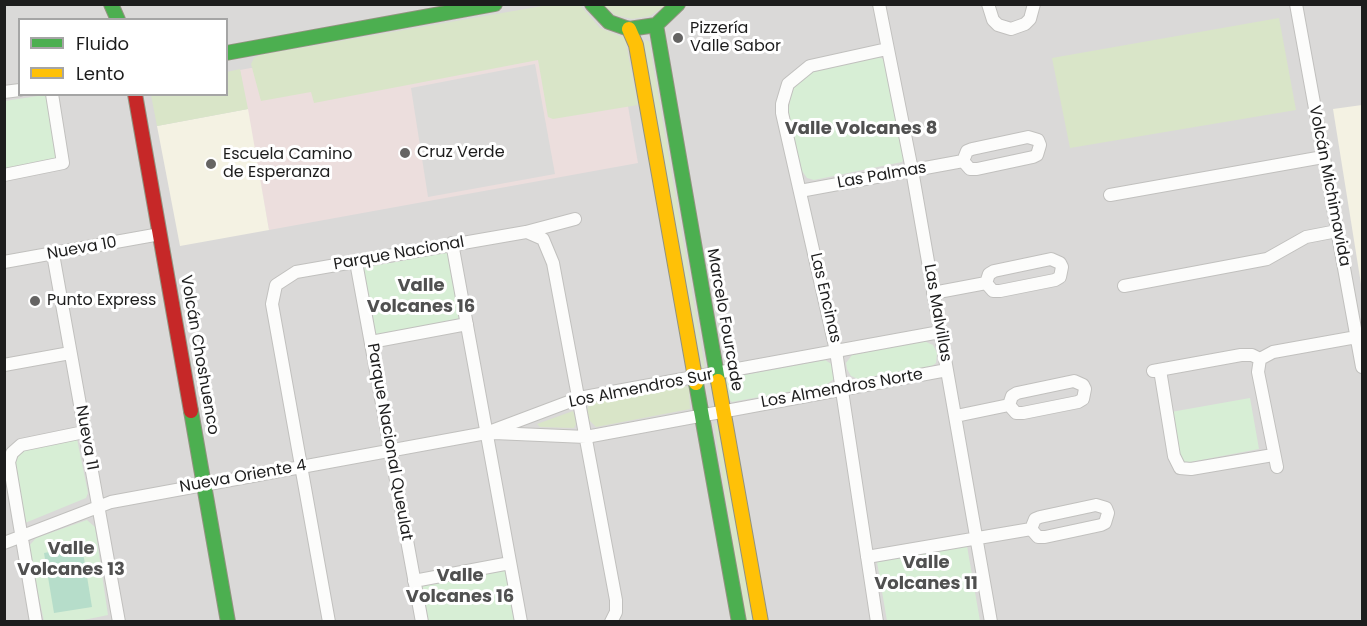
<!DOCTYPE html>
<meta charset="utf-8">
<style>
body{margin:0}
#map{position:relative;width:1367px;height:626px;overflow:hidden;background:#ebe9e6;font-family:Poppins,sans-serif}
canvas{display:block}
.frame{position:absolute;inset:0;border:6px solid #1d1d1d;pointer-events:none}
.legend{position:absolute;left:18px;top:18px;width:210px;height:78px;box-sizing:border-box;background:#fff;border:2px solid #a5a5a5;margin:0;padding:8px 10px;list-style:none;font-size:18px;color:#1d1d1d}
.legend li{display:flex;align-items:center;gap:12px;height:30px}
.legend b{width:30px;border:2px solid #a5a5a5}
</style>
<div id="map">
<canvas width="1367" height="626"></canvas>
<div class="frame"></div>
<ul class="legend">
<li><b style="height:8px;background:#4caf50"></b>Fluido</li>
<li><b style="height:8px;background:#ffc107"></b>Lento</li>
</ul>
</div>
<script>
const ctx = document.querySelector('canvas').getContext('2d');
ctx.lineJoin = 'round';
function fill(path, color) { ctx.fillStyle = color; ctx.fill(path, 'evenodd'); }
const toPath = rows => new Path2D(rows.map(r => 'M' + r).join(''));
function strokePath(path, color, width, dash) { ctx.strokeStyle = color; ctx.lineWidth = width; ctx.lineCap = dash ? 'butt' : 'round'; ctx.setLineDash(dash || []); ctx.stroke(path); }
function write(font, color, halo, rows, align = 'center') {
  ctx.font = font + ' Poppins,sans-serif'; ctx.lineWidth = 6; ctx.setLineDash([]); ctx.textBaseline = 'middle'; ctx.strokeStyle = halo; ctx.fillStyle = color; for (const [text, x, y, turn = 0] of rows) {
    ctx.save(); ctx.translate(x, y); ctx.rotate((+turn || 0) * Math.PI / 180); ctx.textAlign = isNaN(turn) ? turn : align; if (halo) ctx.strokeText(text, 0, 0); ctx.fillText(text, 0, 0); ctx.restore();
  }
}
const residential = toPath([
 [4,5,1362,5,1362,621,5,621],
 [20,20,226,20,226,94,20,94]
]);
const commercial = toPath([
 [571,9,618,49,638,163,269,230,240,70]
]);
const education = toPath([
 [1362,105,1362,284,1361,284,1333,109],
 [248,109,269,230,180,246,157,126]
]);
const grass = toPath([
 [548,5,580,5,600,28,625,38,638,105,553,119,548,117,538,60,314,103,311,92,261,101,251,64,254,58,260,55],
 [604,5,666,5,650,16,632,19,615,15],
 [1279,18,1296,110,1070,148,1052,58],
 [645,40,649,41,705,368,702,368,642,42],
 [240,69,248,109,157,126,151,95,226,94,227,72],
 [686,386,689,388,690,409,596,427,589,420,587,409,590,403],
 [573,411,577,422,574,428,540,427,537,424],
 [714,423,717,424,754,621,745,621]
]);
const park = toPath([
 [875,55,885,60,904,157,902,162,814,180,807,178,802,171,788,114,792,88,813,70],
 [44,95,48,97,58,158,5,170,5,101],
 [450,252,462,321,374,337,362,268],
 [924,341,933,345,937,353,936,363,932,366,858,379,851,376,847,369,846,363,852,355],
 [825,360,833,365,835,378,826,385,737,401,732,402,727,398,726,379,728,378],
 [1250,398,1259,449,1180,464,1171,412],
 [77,439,88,493,86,498,25,523,12,473,16,457,23,449],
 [87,520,95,527,108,615,79,621,44,621,28,547,36,538],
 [967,546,980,621,887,621,877,562],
 [507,568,517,621,426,621,421,585]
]);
const pitch = toPath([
 [82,546,92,607,54,613,44,553]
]);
const parking = toPath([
 [535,64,555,174,428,197,411,88]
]);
const street = toPath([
 [879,4,912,170,991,622],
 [988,4,993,20,998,25,1011,29,1025,24,1030,19,1034,4],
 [1296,4,1362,367],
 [4,92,20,90],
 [4,175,63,163,52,94],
 [800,191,963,161,970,169,977,169,1033,157,1037,155,1040,145,1038,140,1028,137,972,149,967,151,963,161],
 [1110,195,1323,157],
 [527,232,543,239,553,263,616,600,616,612,611,622],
 [452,243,521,622],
 [53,254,119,622],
 [4,262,160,234],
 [356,262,422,622],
 [1124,286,1267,259,1306,237,1337,231],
 [933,293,986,283,993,291,1000,291,1055,280,1060,277,1062,267,1060,263,1051,259,994,271,989,274,986,283],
 [371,342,467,324],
 [4,365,70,353],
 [1160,370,1174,456,1180,468,1191,469,1273,455],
 [1153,371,1241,355,1252,355,1260,359],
 [956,416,1009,405,1016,413,1023,413,1078,402,1083,399,1085,389,1083,385,1074,381,1017,393,1012,396,1009,405],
 [494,433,586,437,947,370],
 [1277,467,1258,372,1260,359,1273,352,1362,336],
 [1096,505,1106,508,1108,513,1105,523,1101,525,1045,537,1038,537,1031,529,1035,519,1040,517,1096,505],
 [4,543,111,502,486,433,579,398,940,332],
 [867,557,1031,529],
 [414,581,510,563],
 [36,622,9,462,12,453,21,445,84,432],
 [329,622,272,304,276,285,296,272,526,232,575,219],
 [877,622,836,351,782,113,782,104,788,84,810,66,887,49]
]);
const fast = toPath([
 [111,4,118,20],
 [592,4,609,22,629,29,656,25,678,4],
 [656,25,718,381],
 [226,53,495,4],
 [696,383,739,622],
 [191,411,228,622]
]);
const slow = toPath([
 [629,29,636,45,696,383],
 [718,381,761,622]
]);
const jam = toPath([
 [135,94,191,411]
]);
const markers = [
 [678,38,6,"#656463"],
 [405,153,6,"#656463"],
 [211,164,6,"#656463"],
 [35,301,6,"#656463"]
];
const poiNames = [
 ["Pizzería",690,29],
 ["Valle Sabor",690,47],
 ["Cruz Verde",417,153],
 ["Escuela Camino",223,155],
 ["de Esperanza",223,173],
 ["Punto Express",47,301]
];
const streetNames = [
 ["Las Palmas",882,176,-10],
 ["Volcán Michimavida",1329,186,79],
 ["Nueva 10",82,249,-10],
 ["Parque Nacional",399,254,-10],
 ["Las Encinas",825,298,77],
 ["Las Malvillas",937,313,80],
 ["Marcelo Fourcade",724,320,80],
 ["Volcán Choshuenco",199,355,80],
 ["Los Almendros Sur",641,389,-11],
 ["Los Almendros Norte",842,389,-10],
 ["Nueva 11",86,438,80],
 ["Parque Nacional Queulat",389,442,80],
 ["Nueva Oriente 4",243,477,-10]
];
const neighbourhoodNames = [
 ["Valle Volcanes 8",861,129],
 ["Valle",421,286],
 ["Volcanes 16",421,307],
 ["Valle",71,549],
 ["Volcanes 13",71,570],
 ["Valle",926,563],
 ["Volcanes 11",926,584],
 ["Valle",460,576],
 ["Volcanes 16",460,597]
];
fill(residential, '#dad9d8');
fill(commercial, '#ecdedd');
fill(education, '#f4f2e3');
fill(grass, '#d9e5c8');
fill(park, '#d7eed5');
fill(pitch, '#b6ddca');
fill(parking, '#dbdad9');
strokePath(street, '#c1c0be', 14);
strokePath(fast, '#929380', 16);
strokePath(slow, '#929380', 16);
strokePath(jam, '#929380', 16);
strokePath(street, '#fcfcfb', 12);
strokePath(fast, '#4caf50', 14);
strokePath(slow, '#ffc107', 14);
strokePath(jam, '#c62828', 14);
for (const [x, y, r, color] of markers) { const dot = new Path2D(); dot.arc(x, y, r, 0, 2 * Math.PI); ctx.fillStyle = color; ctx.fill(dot); strokePath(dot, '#fff', 2); }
write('16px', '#1d1d1d', '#fff', poiNames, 'left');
write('16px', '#1d1d1d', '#fff', streetNames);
write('bold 18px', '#505050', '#fff', neighbourhoodNames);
</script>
